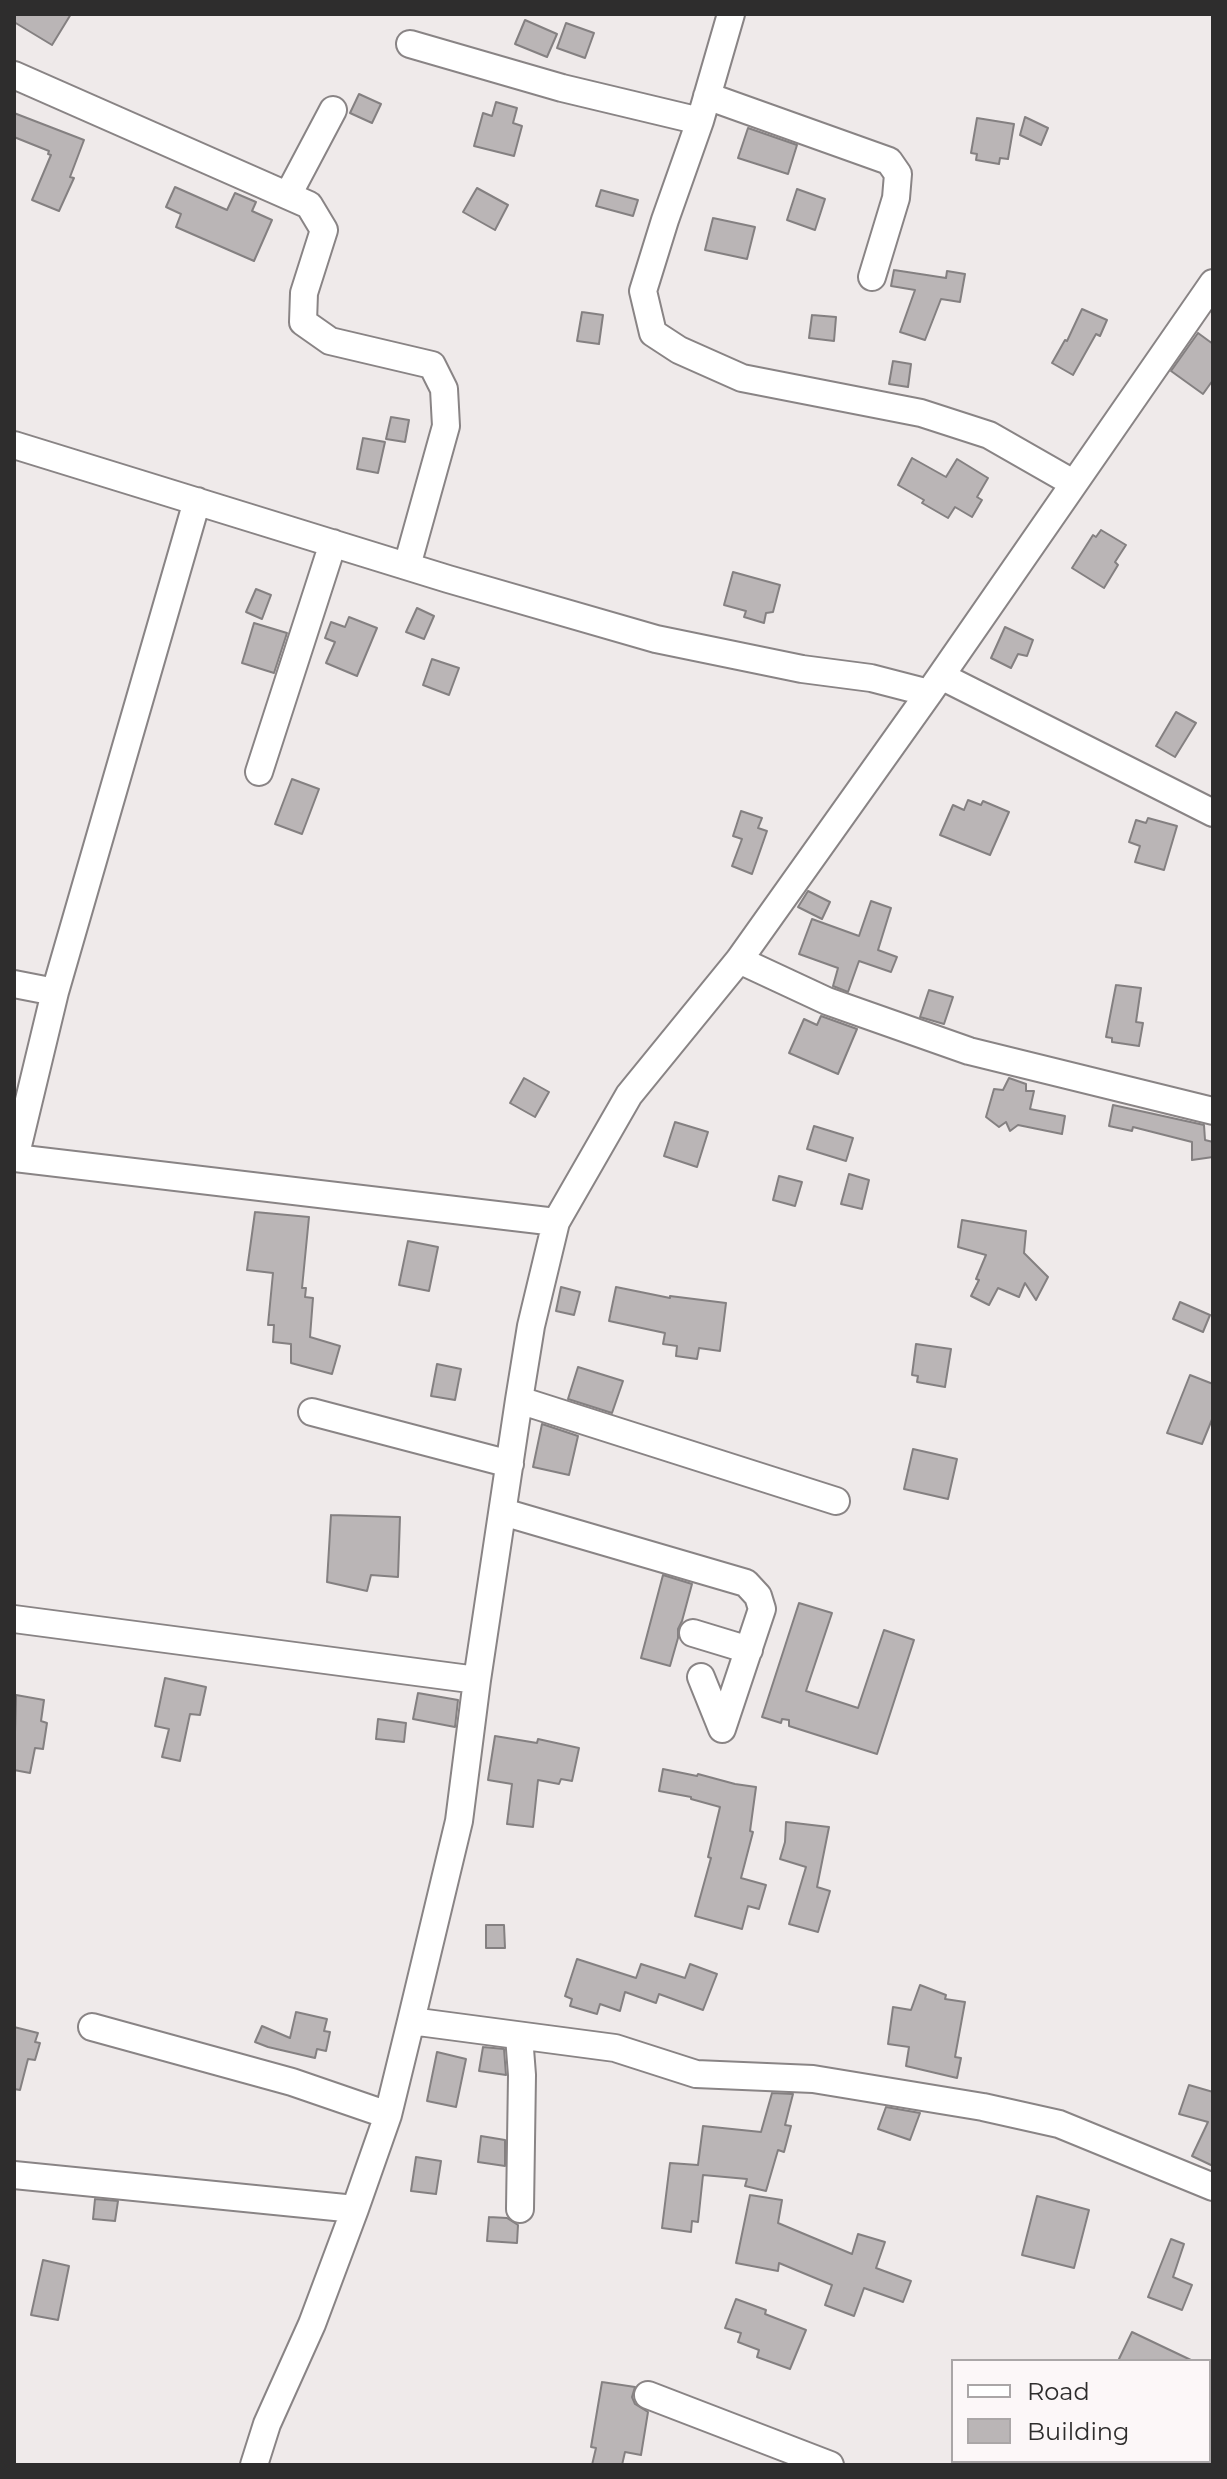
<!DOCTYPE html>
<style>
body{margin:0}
#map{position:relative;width:1227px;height:2479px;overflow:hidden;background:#efeaea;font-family:Montserrat,sans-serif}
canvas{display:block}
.frame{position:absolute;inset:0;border:16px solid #2e2d2d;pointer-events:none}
.legend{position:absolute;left:951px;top:2359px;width:260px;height:104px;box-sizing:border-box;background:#fcf7f8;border:2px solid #aaa6a7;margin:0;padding:10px 14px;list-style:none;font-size:24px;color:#2e2d2d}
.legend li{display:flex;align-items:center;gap:16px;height:40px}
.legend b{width:40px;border:2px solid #aaa6a7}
</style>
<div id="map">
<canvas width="1227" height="2479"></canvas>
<div class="frame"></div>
<ul class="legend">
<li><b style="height:10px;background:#fff"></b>Road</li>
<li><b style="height:22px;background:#bab5b6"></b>Building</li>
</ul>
</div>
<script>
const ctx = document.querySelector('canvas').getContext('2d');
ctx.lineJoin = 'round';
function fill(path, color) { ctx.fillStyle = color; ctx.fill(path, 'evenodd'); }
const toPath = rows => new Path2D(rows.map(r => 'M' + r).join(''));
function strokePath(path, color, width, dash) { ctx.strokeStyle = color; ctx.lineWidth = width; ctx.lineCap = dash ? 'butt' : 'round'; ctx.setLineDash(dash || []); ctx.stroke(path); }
const building = toPath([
 [14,14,71,14,52,45,14,22,14,14],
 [525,20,557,34,547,57,515,44,525,20],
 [566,23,594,33,585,58,557,48,566,23],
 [359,94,381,104,372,123,350,113,359,94],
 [496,102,517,108,513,123,522,126,514,156,474,146,483,113,492,116,496,102],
 [14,113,84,140,70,177,74,178,59,211,32,200,51,155,48,154,49,151,14,137,14,113],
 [1025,117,1048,128,1041,145,1020,135,1025,117],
 [977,118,1014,124,1008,159,1000,158,999,164,976,160,977,154,971,153,977,118],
 [748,128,797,145,788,174,738,158,748,128],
 [175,187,227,210,235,193,256,202,252,211,272,220,254,261,176,227,181,214,166,207,175,187],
 [477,188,508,205,495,230,463,212,477,188],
 [797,189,825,199,815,230,787,220,797,189],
 [601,190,638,200,633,216,596,206,601,190],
 [713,218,755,227,747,259,705,250,713,218],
 [894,270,946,278,947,271,965,274,960,302,941,299,925,340,900,332,915,290,891,286,894,270],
 [1082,309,1107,320,1100,336,1096,334,1073,375,1052,363,1065,340,1067,341,1082,309],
 [582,312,603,315,599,344,577,341,582,312],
 [812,315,836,317,834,341,809,338,812,315],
 [1198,333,1213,344,1213,380,1203,394,1171,371,1198,333],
 [893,361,911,364,908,387,889,384,893,361],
 [391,417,409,420,405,442,386,439,391,417],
 [363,438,385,442,378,473,357,469,363,438],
 [912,458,946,477,957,459,988,478,977,497,982,500,972,517,955,507,948,518,922,503,924,500,898,485,912,458],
 [1101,530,1126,545,1115,562,1118,565,1104,588,1072,568,1093,535,1096,537,1101,530],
 [733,572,780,585,773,612,766,613,764,623,744,617,746,611,724,605,733,572],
 [256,589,271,595,262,619,246,612,256,589],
 [417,608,434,616,424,639,406,632,417,608],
 [349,617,377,628,357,676,326,663,335,642,325,638,331,622,345,627,349,617],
 [254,623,287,633,274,673,242,663,254,623],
 [1005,627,1033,640,1027,656,1018,654,1011,668,991,658,1005,627],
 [432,659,459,668,449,695,423,685,432,659],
 [1176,712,1196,723,1175,757,1156,746,1176,712],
 [292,779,319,789,302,834,275,824,292,779],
 [968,800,981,805,983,801,1009,812,990,855,940,835,953,805,964,810,968,800],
 [741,811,762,818,758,828,767,831,752,874,732,866,742,839,733,836,741,811],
 [1148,818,1177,826,1164,870,1135,862,1140,846,1129,842,1136,820,1146,823,1148,818],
 [808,891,830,902,822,919,798,907,808,891],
 [871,901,891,908,878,950,897,957,891,972,859,961,848,992,833,986,838,968,799,954,812,919,859,936,871,901],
 [1116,985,1141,988,1136,1022,1143,1023,1139,1046,1112,1042,1112,1038,1106,1037,1116,985],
 [929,990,953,997,944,1024,920,1017,929,990],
 [821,1016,857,1029,838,1074,789,1053,804,1019,817,1025,821,1016],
 [524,1078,549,1092,535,1117,510,1103,524,1078],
 [1009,1078,1026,1084,1026,1091,1034,1091,1030,1109,1065,1116,1062,1134,1018,1125,1010,1131,1006,1122,999,1127,986,1117,994,1089,1003,1090,1009,1078],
 [1113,1105,1204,1125,1205,1140,1213,1142,1213,1157,1192,1160,1192,1142,1133,1127,1132,1131,1109,1126,1113,1105],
 [675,1122,708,1132,697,1167,664,1156,675,1122],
 [814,1126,853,1138,846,1161,807,1149,814,1126],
 [849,1174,869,1180,862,1209,841,1204,849,1174],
 [779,1176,802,1182,795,1206,773,1200,779,1176],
 [255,1212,309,1217,302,1288,306,1288,305,1297,313,1298,310,1337,340,1346,332,1374,291,1363,291,1344,273,1342,274,1325,268,1325,273,1273,247,1270,255,1212],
 [962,1220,1026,1231,1024,1253,1048,1277,1036,1300,1025,1283,1019,1297,998,1288,989,1305,971,1296,979,1280,976,1279,986,1255,958,1247,962,1220],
 [408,1241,438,1247,429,1291,399,1285,408,1241],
 [561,1287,580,1292,574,1315,556,1311,561,1287],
 [616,1287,670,1298,670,1296,726,1303,720,1351,699,1348,697,1359,676,1356,677,1346,663,1344,665,1333,609,1321,616,1287],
 [1180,1302,1210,1315,1203,1332,1173,1319,1180,1302],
 [916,1344,951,1349,945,1387,917,1382,918,1376,912,1375,916,1344],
 [437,1364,461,1369,455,1400,431,1396,437,1364],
 [578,1367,623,1381,612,1413,568,1399,578,1367],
 [1190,1375,1213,1384,1213,1417,1202,1444,1167,1433,1190,1375],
 [542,1424,578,1436,569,1475,533,1467,542,1424],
 [913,1449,957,1459,948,1499,904,1489,913,1449],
 [331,1515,400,1517,398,1577,371,1575,367,1591,327,1582,331,1515],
 [663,1575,692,1584,682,1621,678,1629,678,1638,670,1666,641,1658,663,1575],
 [799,1603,832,1613,806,1691,858,1708,884,1630,914,1640,877,1754,789,1726,789,1720,782,1719,781,1723,762,1717,799,1603],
 [165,1678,206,1687,200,1715,190,1714,180,1761,162,1757,169,1729,155,1726,165,1678],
 [418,1693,458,1700,455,1727,413,1719,418,1693],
 [16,1695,44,1700,41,1721,47,1723,43,1749,35,1748,30,1773,14,1770,16,1695],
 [378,1719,406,1723,404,1742,376,1739,378,1719],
 [495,1736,537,1743,538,1739,579,1748,572,1781,561,1779,559,1784,538,1780,533,1827,507,1824,512,1784,488,1780,495,1736],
 [663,1769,697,1776,698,1774,735,1784,756,1787,750,1831,753,1832,741,1878,766,1885,759,1909,748,1906,742,1929,695,1916,711,1858,708,1857,720,1807,691,1799,691,1797,659,1791,663,1769],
 [786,1822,829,1827,817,1887,830,1891,818,1932,789,1924,806,1867,780,1859,785,1842,786,1822],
 [486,1925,504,1925,505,1948,486,1948,486,1925],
 [577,1959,636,1978,641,1964,685,1978,690,1964,717,1974,703,2010,659,1994,656,2003,625,1992,620,2011,600,2004,597,2014,570,2006,572,1999,565,1996,577,1959],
 [920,1985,946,1995,945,1999,965,2002,955,2057,961,2058,957,2078,906,2066,909,2047,888,2044,893,2007,911,2010,920,1985],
 [296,2012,327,2019,324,2031,330,2032,326,2051,317,2049,315,2058,268,2047,255,2042,262,2026,290,2038,296,2012],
 [14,2027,38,2033,35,2042,40,2043,35,2060,28,2059,20,2090,14,2089,14,2027],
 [483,2047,504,2049,506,2075,479,2071,483,2047],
 [437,2052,466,2059,456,2107,427,2101,437,2052],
 [1189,2085,1213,2092,1213,2166,1192,2156,1208,2122,1179,2114,1189,2085],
 [772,2093,793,2094,785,2125,791,2126,784,2152,778,2150,766,2191,745,2186,747,2179,703,2175,698,2222,692,2221,691,2232,662,2228,670,2163,698,2165,703,2126,761,2132,772,2093],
 [886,2107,920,2113,910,2140,878,2129,886,2107],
 [481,2136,505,2140,505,2166,478,2162,481,2136],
 [416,2157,441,2161,436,2194,411,2191,416,2157],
 [750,2195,782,2200,778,2223,852,2254,858,2234,885,2242,876,2268,911,2281,903,2302,864,2288,854,2316,825,2305,832,2285,779,2263,778,2271,736,2263,750,2195],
 [1037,2196,1089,2210,1074,2268,1022,2255,1037,2196],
 [95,2199,118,2201,115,2221,93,2219,95,2199],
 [489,2217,507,2218,518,2225,517,2243,487,2241,489,2217],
 [1171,2239,1184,2244,1173,2277,1192,2285,1182,2310,1148,2297,1171,2239],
 [43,2260,69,2266,58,2320,31,2315,43,2260],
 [736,2299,766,2310,765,2314,806,2330,790,2369,757,2357,759,2350,738,2342,741,2333,725,2328,736,2299],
 [1132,2332,1193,2361,1118,2361,1132,2332],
 [602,2382,635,2387,632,2397,635,2404,648,2412,641,2455,625,2452,622,2465,592,2465,596,2448,591,2447,602,2382]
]);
const minor = toPath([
 [731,14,700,121,665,220,643,291,653,333,679,350,742,378,921,413,989,435,1073,483],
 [410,44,562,88,700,121],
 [14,75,309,205,324,230,304,293,303,322,330,341,432,365,444,389,446,426,407,566],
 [707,96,889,161,898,174,896,198,872,277],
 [288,195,333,110],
 [14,445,448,579,656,639,802,669,871,678,929,693],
 [197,501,55,992,15,1158,556,1222,629,1095,739,960,929,693,1213,283],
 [941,676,1213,813],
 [259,772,333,543],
 [739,960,827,1001,969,1051,1213,1111],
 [14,984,55,992],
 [519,1400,836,1501],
 [312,1412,510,1464],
 [503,1512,746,1583,758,1596,762,1609,722,1729,701,1677],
 [14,1619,477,1680],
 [693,1633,749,1650],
 [411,2021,615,2048,696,2074,813,2079,983,2107,1059,2124,1213,2187],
 [92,2027,292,2082,388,2115],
 [519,2036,522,2075,520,2209],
 [14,2175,355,2209],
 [648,2395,830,2465],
 [254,2465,267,2424,312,2324,355,2209,388,2115,411,2021,459,1821,477,1680,519,1400,531,1326,556,1222]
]);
fill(building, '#bab5b6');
strokePath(building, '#848081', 2);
strokePath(minor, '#898485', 30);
strokePath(minor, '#fff', 26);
</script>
